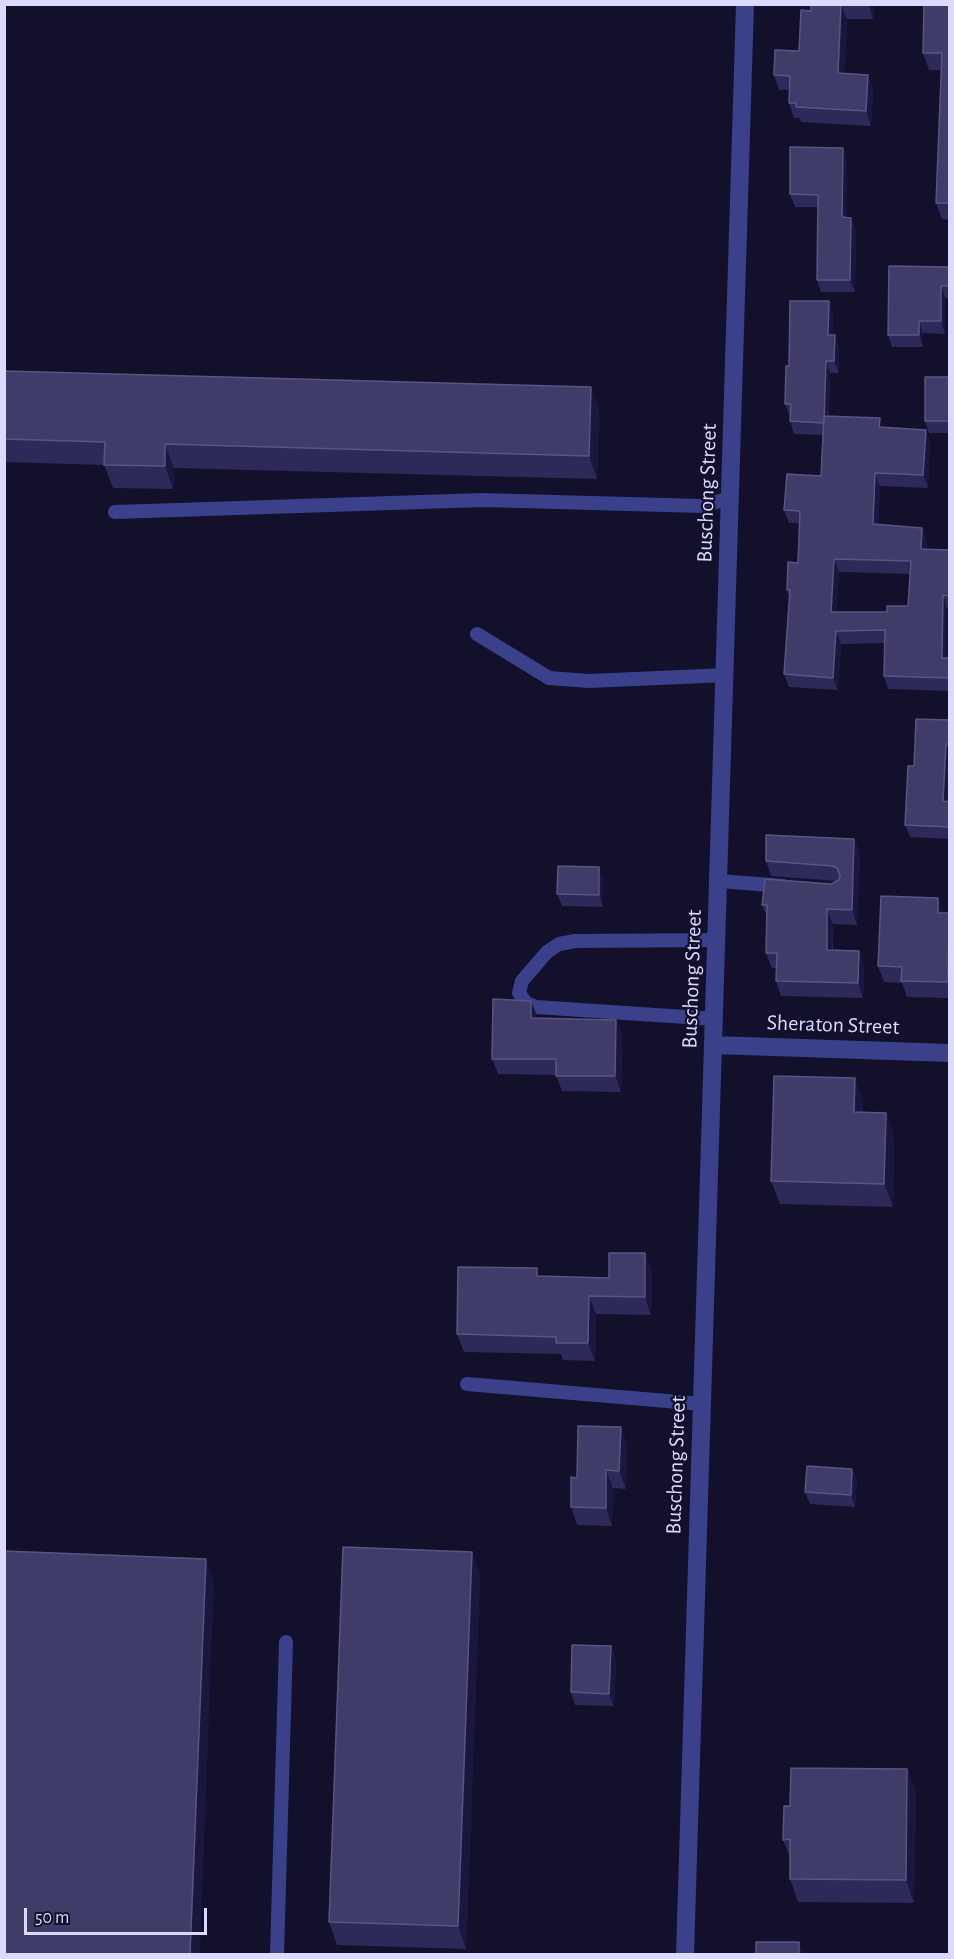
<!DOCTYPE html>
<style>
body{margin:0}
#map{position:relative;width:954px;height:1959px;overflow:hidden;background:#12102a;font-family:"Alegreya Sans",sans-serif}
canvas{display:block}
.frame{position:absolute;inset:0;border:6px solid #dad9ff;pointer-events:none}
.scale{position:absolute;left:24px;top:1908px;width:183px;height:27px;box-sizing:border-box;border:3px solid #dad9ff;border-top:0;padding-left:8px;font-size:18px;line-height:21px;white-space:nowrap;color:#dad9ff;-webkit-text-stroke:4px #12102a;paint-order:stroke}
</style>
<div id="map">
<canvas width="954" height="1959"></canvas>
<div class="frame"></div>
<div class="scale">50 m</div>
</div>
<script>
const ctx = document.querySelector('canvas').getContext('2d');
ctx.lineJoin = 'round';
const toPath = rows => new Path2D(rows.map(r => 'M' + r).join(''));
function strokePath(path, color, width, dash) { ctx.strokeStyle = color; ctx.lineWidth = width; ctx.lineCap = dash ? 'butt' : 'round'; ctx.setLineDash(dash || []); ctx.stroke(path); }
function fill(path, color) { ctx.fillStyle = color; ctx.fill(path, 'evenodd'); }
function write(font, color, halo, rows, align = 'center') {
  ctx.font = font + ' "Alegreya Sans",sans-serif'; ctx.lineWidth = 4.5; ctx.setLineDash([]); ctx.textBaseline = 'middle'; ctx.strokeStyle = halo; ctx.fillStyle = color; for (const [text, x, y, turn = 0] of rows) {
    ctx.save(); ctx.translate(x, y); ctx.rotate((+turn || 0) * Math.PI / 180); ctx.textAlign = isNaN(turn) ? turn : align; if (halo) ctx.strokeText(text, 0, 0); ctx.fillText(text, 0, 0); ctx.restore();
  }
}
const lane = toPath([
 [115,512,483,500,701,506,731,498],
 [477,634,549,678,589,681,726,675],
 [719,881,783,886],
 [715,1019,536,1007,526,1003,519,993,522,981,547,952,559,944,575,941,717,940],
 [467,1384,702,1404],
 [277,1954,286,1642]
]);
const street = toPath([
 [714,1045,950,1053],
 [685,1954,745,4]
]);
const wall = toPath([
 [811,4,874,4,873,19,847,19,844,74,873,90,871,126,801,122,800,118,794,118,789,103,789,90,779,90,774,75,799,51,811,11],
 [950,4,950,220,942,219,936,203,941,70,929,70,923,53],
 [847,160,846,217,856,230,855,292,821,292,817,280,818,207,795,207,790,194],
 [950,267,950,298,945,298,945,334,923,333,923,347,892,347,888,335],
 [833,314,833,335,835,335,839,348,839,373,830,373,829,416,883,427,926,430,930,442,928,488,880,486,878,525,922,528,927,541,926,549,950,550,950,608,947,608,947,658,950,658,950,691,888,689,884,676,885,643,841,644,838,690,789,687,784,674,789,596,787,590,798,563,800,523,789,523,784,510,821,476,823,435,794,434,790,421,790,416,785,404,789,366],
 [839,572,910,574,908,606,887,612,836,612],
 [4,371,591,387,599,410,597,479,174,468,173,489,113,488,104,465,4,462],
 [950,377,950,433,929,433,925,421],
 [950,720,950,779,948,802,950,802,950,839,910,837,905,825,914,766],
 [854,839,860,854,857,925,833,924,833,950,859,951,864,966,863,998,781,996,776,981,776,968,772,968,766,953,767,917,762,905,831,884,837,881,771,876,766,861],
 [603,879,603,907,562,906,557,894],
 [949,913,950,998,907,997,902,983,884,982,878,966],
 [531,1001,537,1018,616,1020,622,1035,621,1092,562,1091,556,1075,498,1074,492,1059],
 [863,1101,863,1112,886,1113,894,1136,893,1207,780,1204,771,1181],
 [652,1271,651,1315,596,1314,595,1361,563,1360,561,1354,464,1352,457,1334,540,1276,609,1278],
 [621,1427,627,1445,626,1489,613,1488,612,1526,577,1525,571,1507,577,1478],
 [852,1469,857,1481,855,1507,810,1504,805,1492],
 [472,1552,480,1575,466,1949,337,1945,329,1922],
 [611,1646,616,1659,614,1706,575,1705,571,1692],
 [907,1769,916,1792,914,1903,798,1902,790,1879,790,1857,783,1840,790,1806]
]);
const shadedWall = toPath([
 [841,4,847,19,843,88,838,73],
 [868,4,874,4,873,19],
 [868,75,873,90,871,126,866,111],
 [843,148,847,160,846,229,842,217],
 [851,218,856,230,855,292,850,280],
 [941,286,945,298,945,334,941,321],
 [829,301,833,314,833,347,828,335],
 [919,321,923,333,923,347,919,335],
 [835,335,839,348,839,373,834,361],
 [826,361,830,373,828,435,824,423],
 [591,387,599,410,597,479,589,456],
 [880,418,884,431,879,427],
 [926,430,930,442,928,488,923,475],
 [165,444,174,468,173,489,165,466],
 [875,473,880,486,878,537,873,524],
 [922,528,927,541,926,562,921,549],
 [834,559,839,572,836,625,831,612],
 [943,595,947,608,947,670,942,658],
 [836,631,841,644,838,690,833,678],
 [946,744,950,752,950,779,947,814,943,801],
 [854,839,860,854,857,925,852,910],
 [599,867,603,879,603,907,599,895],
 [938,898,944,915,938,913],
 [827,909,833,924,832,965,827,950],
 [949,913,950,914,950,987,948,982],
 [859,951,864,966,863,998,858,983],
 [531,1001,537,1016,537,1034,531,1018],
 [616,1020,622,1035,621,1092,615,1076],
 [855,1078,863,1101,862,1135,854,1112],
 [886,1113,894,1136,893,1207,884,1184],
 [645,1253,652,1271,651,1315,645,1297],
 [589,1296,596,1314,595,1361,588,1343],
 [621,1427,627,1445,626,1489,619,1471],
 [852,1469,857,1481,855,1507,851,1495],
 [606,1470,613,1488,612,1526,606,1508],
 [472,1552,480,1575,466,1949,458,1926],
 [206,1559,214,1582,200,1954,190,1954],
 [611,1646,616,1659,614,1706,609,1694],
 [907,1769,916,1792,914,1903,906,1880],
 [799,1942,804,1954,799,1954]
]);
const building = toPath([
 [811,4,841,4,838,73,868,75,866,111,796,107,796,103,789,103,790,76,774,75,775,50,799,51,801,10,811,11,811,4],
 [924,4,950,4,950,203,936,203,942,53,923,53,924,4],
 [790,147,843,148,842,217,851,218,850,280,817,280,818,195,790,194,790,147],
 [889,266,950,267,950,286,941,286,941,321,919,321,919,335,888,335,889,266],
 [790,301,829,301,828,335,835,335,834,361,826,361,824,423,790,421,791,404,785,404,786,366,789,366,790,301],
 [4,371,591,387,589,456,165,444,165,466,104,465,105,442,4,439,4,371],
 [925,377,950,377,950,421,925,421,925,377],
 [824,416,880,418,879,427,926,430,923,475,875,473,873,524,922,528,921,549,950,550,950,596,943,595,942,658,950,658,950,678,884,676,885,630,836,631,833,678,784,674,790,590,787,590,788,562,798,563,800,511,784,510,787,474,821,476,824,416],
 [834,559,911,561,908,606,887,606,887,612,831,612,834,559],
 [916,719,950,720,950,744,946,744,943,801,950,802,950,827,905,825,908,766,914,766,916,719],
 [766,835,854,839,852,910,827,909,827,950,859,951,858,983,776,981,777,953,766,953,767,905,762,905,765,879,831,884,839,880,840,875,837,868,832,866,766,861,766,835],
 [558,866,599,867,599,895,557,894,558,866],
 [881,896,938,898,938,913,949,913,948,982,901,981,902,967,878,966,881,896],
 [493,999,531,1001,531,1018,616,1020,615,1076,556,1076,556,1059,492,1059,493,999],
 [774,1076,855,1078,854,1112,886,1113,884,1184,771,1181,774,1076],
 [609,1253,645,1253,645,1297,589,1296,588,1343,556,1343,556,1337,457,1334,458,1267,537,1268,537,1276,609,1278,609,1253],
 [578,1426,621,1427,619,1471,606,1470,606,1508,571,1507,571,1477,577,1478,578,1426],
 [807,1466,852,1469,851,1495,805,1492,807,1466],
 [343,1547,472,1552,458,1926,329,1922,343,1547],
 [4,1551,206,1559,190,1954,4,1954,4,1551],
 [572,1645,611,1646,609,1694,571,1692,572,1645],
 [791,1768,907,1769,906,1880,790,1879,790,1839,783,1840,784,1806,790,1806,791,1768],
 [756,1942,799,1942,799,1954,756,1954,756,1942]
]);
const streetNames = [
 ["Buschong Street",707,493,-88],
 ["Buschong Street",692,979,-88],
 ["Sheraton Street",833,1025,2],
 ["Buschong Street",676,1465,-88]
];
strokePath(lane, '#3a408a', 14);
strokePath(street, '#3a408a', 18);
fill(wall, '#2d2959');
fill(shadedWall, '#1a173e');
fill(building, '#403c6a');
strokePath(building, '#585582', 1.5);
write('22px', '#dad9ff', '#12102a', streetNames);
</script>
